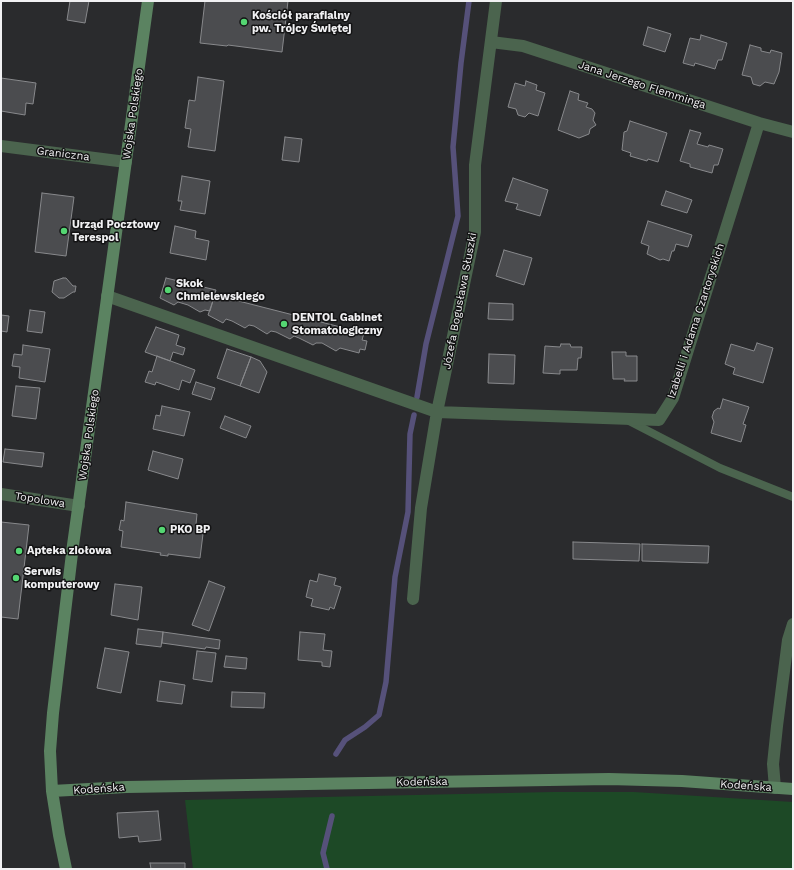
<!DOCTYPE html>
<meta charset="utf-8">
<style>
body{margin:0}
#map{position:relative;width:794px;height:870px;overflow:hidden;background:#2a2b2d;font-family:"Work Sans",sans-serif}
canvas{display:block}
.frame{position:absolute;inset:0;border:2px solid #f1f1f3;pointer-events:none}
</style>
<div id="map">
<canvas width="794" height="870"></canvas>
<div class="frame"></div>
</div>
<script>
const ctx = document.querySelector('canvas').getContext('2d');
ctx.lineJoin = 'round';
function fill(path, color) { ctx.fillStyle = color; ctx.fill(path, 'evenodd'); }
const toPath = rows => new Path2D(rows.map(r => 'M' + r).join(''));
function strokePath(path, color, width, dash) { ctx.strokeStyle = color; ctx.lineWidth = width; ctx.lineCap = dash ? 'butt' : 'round'; ctx.setLineDash(dash || []); ctx.stroke(path); }
function write(font, color, halo, rows, align = 'center') {
  ctx.font = font + ' "Work Sans",sans-serif'; ctx.lineWidth = 3; ctx.setLineDash([]); ctx.textBaseline = 'middle'; ctx.strokeStyle = halo; ctx.fillStyle = color; for (const [text, x, y, turn = 0] of rows) {
    ctx.save(); ctx.translate(x, y); ctx.rotate((+turn || 0) * Math.PI / 180); ctx.textAlign = isNaN(turn) ? turn : align; if (halo) ctx.strokeText(text, 0, 0); ctx.fillText(text, 0, 0); ctx.restore();
  }
}
const green = toPath([
 [553,792,634,792,793,802,793,869,193,869,185,800]
]);
const stream = toPath([
 [417,397,426,344,458,216,453,147,461,63,469,1],
 [336,754,345,740,365,727,379,715,386,682,395,577,408,512,410,434,414,415],
 [327,869,323,853,332,816]
]);
const building = toPath([
 [70,1,89,1,85,23,67,20,70,1],
 [205,1,288,1,282,52,228,45,227,46,200,43,205,1],
 [648,27,671,34,665,52,643,45,648,27],
 [701,35,727,43,722,60,718,60,715,69,695,63,694,66,683,63,690,38,700,40,701,35],
 [750,45,761,48,761,51,770,53,771,50,782,53,779,72,774,84,765,82,760,86,753,84,751,77,742,75,750,45],
 [198,77,224,81,215,151,188,147,191,129,185,128,189,100,195,101,198,77],
 [1,78,36,83,33,104,26,103,25,115,1,111,1,78],
 [526,81,537,85,536,90,545,93,538,116,529,113,525,117,518,115,516,109,508,107,515,83,525,86,526,81],
 [570,91,579,94,578,100,588,103,586,107,592,109,595,113,593,120,596,125,590,129,589,134,579,138,558,130,570,91],
 [630,121,667,133,658,162,648,159,647,161,630,156,631,153,622,150,624,132,627,131,630,121],
 [690,130,701,133,697,144,708,147,709,145,723,149,718,165,714,165,712,173,690,167,690,164,680,161,690,130],
 [285,137,302,139,299,162,282,160,285,137],
 [182,176,210,181,205,214,180,210,182,201,178,201,182,176],
 [513,178,548,190,540,216,516,209,518,204,505,201,513,178],
 [666,191,692,200,687,213,661,205,666,191],
 [42,193,74,197,66,256,35,252,42,193],
 [648,221,692,235,688,247,676,244,674,251,672,251,669,261,663,259,660,260,647,254,649,246,641,243,648,221],
 [175,226,196,231,195,238,209,241,206,260,170,253,175,226],
 [504,250,532,258,524,285,496,276,504,250],
 [63,278,66,278,73,286,76,286,75,292,73,292,64,298,59,298,52,292,54,281,63,278],
 [166,278,216,290,210,311,205,310,200,312,188,305,178,302,174,305,160,298,166,278],
 [215,295,364,333,362,340,367,341,365,350,360,349,359,353,340,348,336,351,322,343,316,343,313,345,299,338,294,336,290,339,276,332,271,331,267,334,254,326,249,325,245,328,232,321,226,319,223,323,208,315,215,295],
 [489,303,513,304,513,320,488,319,489,303],
 [30,310,45,312,42,333,27,331,30,310],
 [1,315,9,316,7,332,1,331,1,315],
 [156,327,179,335,176,345,185,348,183,355,173,352,170,361,145,352,156,327],
 [757,343,773,348,763,383,733,374,735,368,725,364,731,344,754,351,757,343],
 [561,344,570,344,571,347,582,347,581,358,578,358,577,370,560,370,560,374,543,373,545,346,560,347,561,344],
 [23,345,50,349,45,382,19,378,20,367,12,366,14,354,22,355,23,345],
 [227,349,251,357,240,386,217,378,227,349],
 [612,352,626,352,626,356,637,356,637,381,624,381,625,379,613,379,612,352],
 [489,354,515,355,514,384,488,383,489,354],
 [157,356,195,370,190,383,182,380,179,390,156,382,155,385,145,382,149,371,152,372,157,356],
 [251,357,260,361,267,372,259,393,240,386,251,357],
 [196,382,215,388,211,400,192,394,196,382],
 [16,386,40,388,36,419,12,416,16,386],
 [723,399,749,407,743,424,746,425,741,442,711,433,714,422,712,417,714,411,718,408,720,409,723,399],
 [162,406,190,412,184,436,153,429,156,415,160,416,162,406],
 [225,416,251,426,246,438,220,428,225,416],
 [5,449,44,453,42,467,3,462,5,449],
 [153,451,183,459,178,479,148,470,153,451],
 [126,502,197,514,196,524,204,526,200,558,168,554,168,556,160,555,161,553,121,547,123,531,119,530,121,520,124,521,126,502],
 [1,522,29,525,18,619,1,617,1,522],
 [573,542,640,544,639,561,573,559,573,542],
 [642,544,709,546,708,563,642,561,642,544],
 [319,574,336,578,334,585,341,587,334,609,330,607,329,610,311,606,313,599,306,597,310,580,317,582,319,574],
 [209,581,225,587,209,631,192,625,209,581],
 [115,584,142,587,138,620,111,615,115,584],
 [138,629,163,632,161,647,136,644,138,629],
 [163,632,220,640,219,649,206,647,205,649,162,643,163,632],
 [300,632,325,634,323,650,332,651,330,667,322,666,322,662,298,660,300,632],
 [105,648,129,652,121,693,97,688,105,648],
 [197,651,216,653,212,682,193,679,197,651],
 [226,656,247,658,246,669,224,667,226,656],
 [160,681,185,685,182,704,157,701,160,681],
 [232,692,265,693,264,708,231,707,232,692],
 [158,811,161,840,139,842,138,836,119,838,117,813,158,811],
 [150,863,185,863,185,869,151,869,150,863]
]);
const lane = toPath([
 [629,421,720,468,793,497]
]);
const street = toPath([
 [491,42,523,46,759,123,793,132],
 [1,146,126,162],
 [107,296,437,412,659,420,673,398,759,123],
 [1,494,79,506],
 [413,599,421,508,437,412,475,232,475,165,496,1],
 [775,788,773,764,777,726,788,640,793,624]
]);
const secondary = toPath([
 [52,791,126,787,609,779,682,781,793,789],
 [66,869,59,835,52,791,50,751,53,713,73,545,148,1]
]);
const markers = [
 [244,22,4,"#54d672"],
 [64,231,4,"#54d672"],
 [168,290,4,"#54d672"],
 [284,324,4,"#54d672"],
 [162,530,4,"#54d672"],
 [19,551,4,"#54d672"],
 [16,578,4,"#54d672"]
];
const poiNames = [
 ["Kościół parafialny",252,16],
 ["pw. Trójcy Świętej",252,29],
 ["Urząd Pocztowy",72,225],
 ["Terespol",72,238],
 ["Skok",176,284],
 ["Chmielewskiego",176,297],
 ["DENTOL Gabinet",292,318],
 ["Stomatologiczny",292,331],
 ["PKO BP",170,530],
 ["Apteka ziołowa",27,551],
 ["Serwis",24,572],
 ["komputerowy",24,585]
];
const streetNames = [
 ["Jana Jerzego Flemminga",642,85,18],
 ["Wojska Polskiego",133,114,-82],
 ["Graniczna",63,154,7],
 ["Józefa Bogusława Słuszki",460,301,-79],
 ["Izabelli i Adama Czartoryskich",696,321,-72],
 ["Wojska Polskiego",89,435,-82],
 ["Topolowa",40,500,9],
 ["Kodeńska",422,782,-1],
 ["Kodeńska",746,786,4],
 ["Kodeńska",99,789,-4]
];
fill(green, '#1d4926');
strokePath(stream, '#56517a', 5.5);
fill(building, '#4b4c4f');
strokePath(building, '#88898c', 1);
strokePath(lane, '#4b644e', 8);
strokePath(street, '#4b644e', 12);
strokePath(secondary, '#5b8361', 12);
for (const [x, y, r, color] of markers) { const dot = new Path2D(); dot.arc(x, y, r, 0, 2 * Math.PI); ctx.fillStyle = color; ctx.fill(dot); strokePath(dot, '#131314', 1.5); }
write('bold 11px', '#f1f1f3', '#131314', poiNames, 'left');
write('11px', '#f1f1f3', '#131314', streetNames);
</script>
